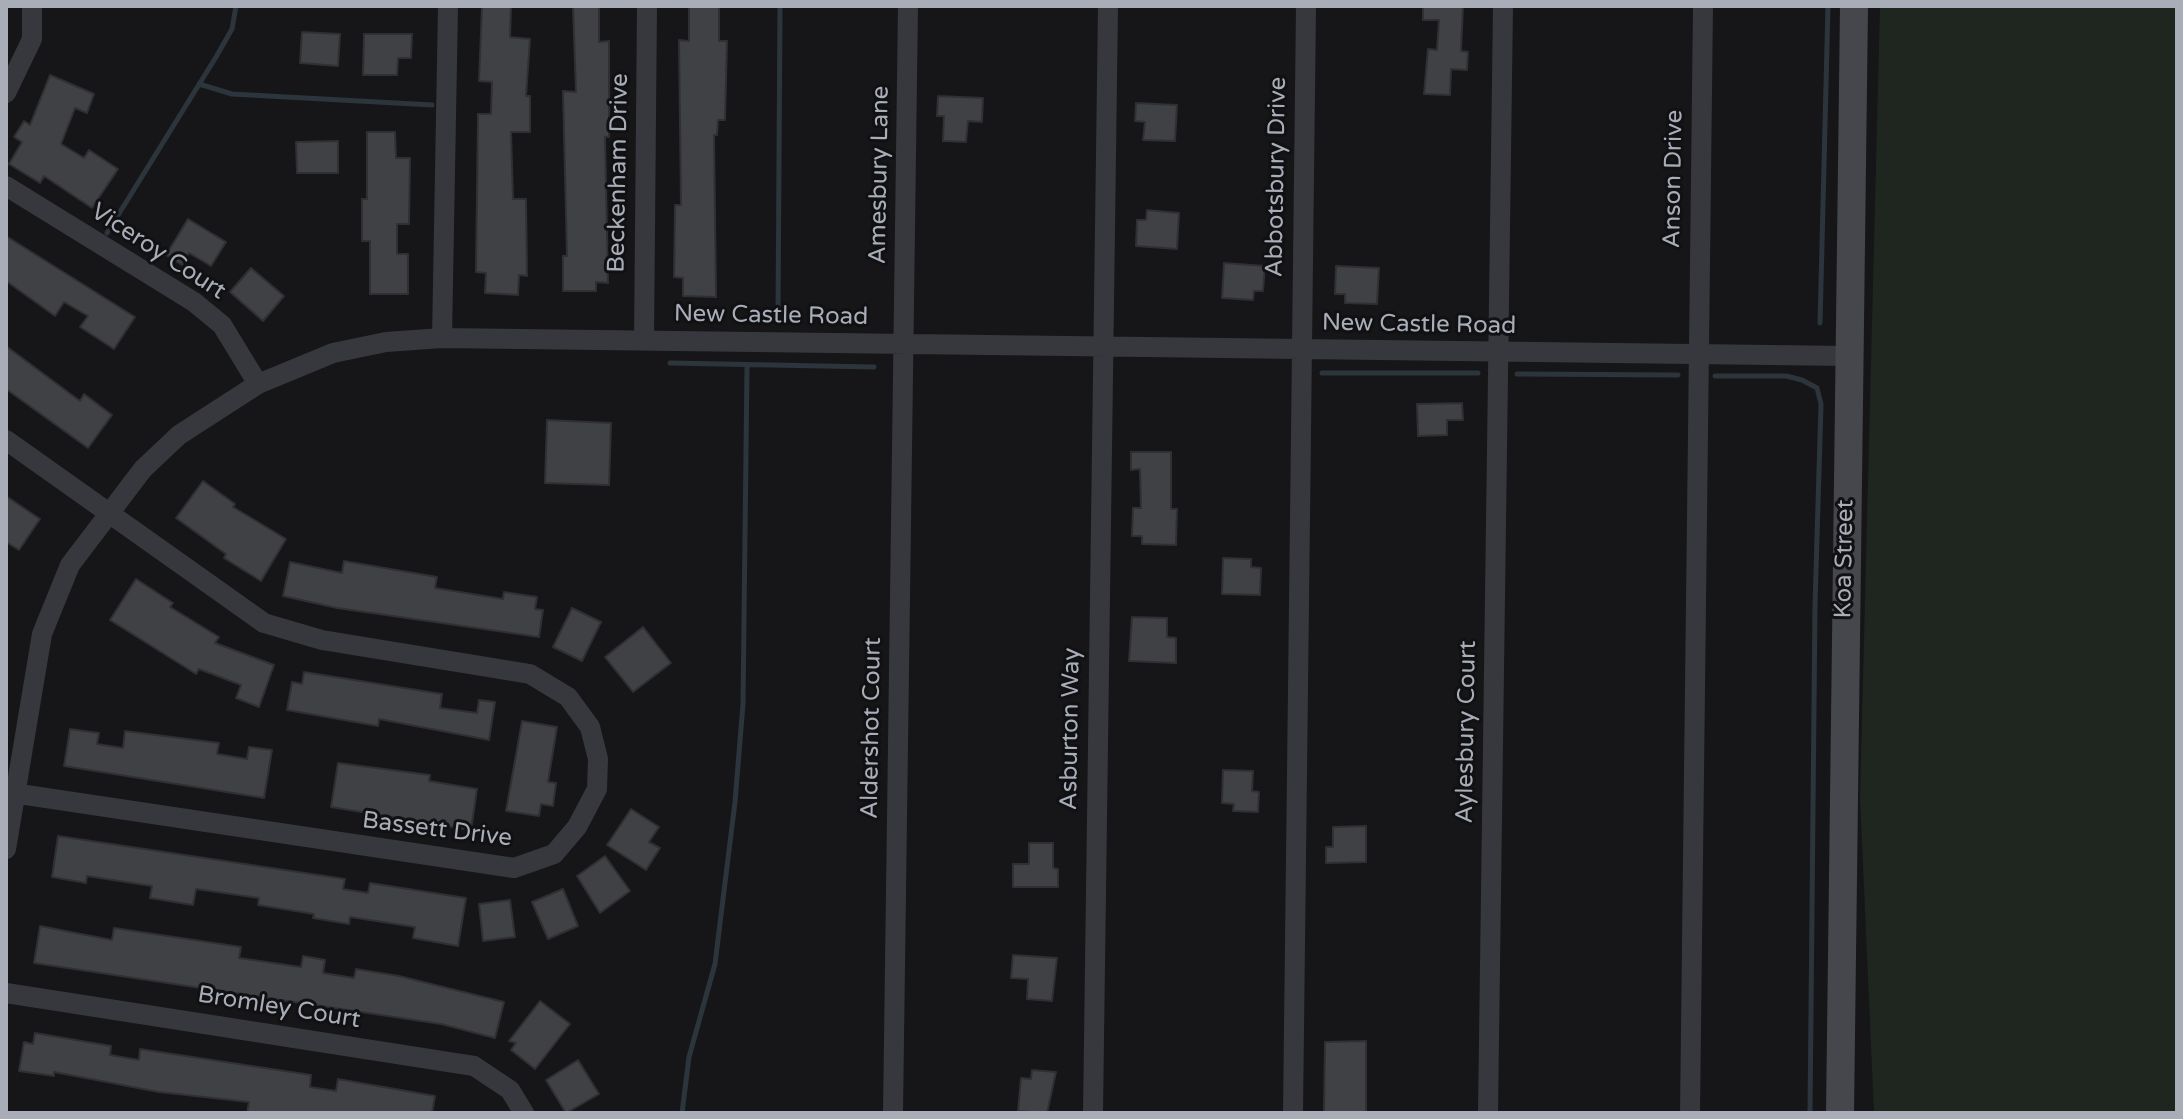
<!DOCTYPE html>
<style>
body{margin:0}
#map{position:relative;width:2183px;height:1119px;overflow:hidden;background:#161618;font-family:"Varela Round",sans-serif}
canvas{display:block}
.frame{position:absolute;inset:0;border:8px solid #a8adb8;pointer-events:none}
</style>
<div id="map">
<canvas width="2183" height="1119"></canvas>
<div class="frame"></div>
</div>
<script>
const ctx = document.querySelector('canvas').getContext('2d');
ctx.lineJoin = 'round';
function fill(path, color) { ctx.fillStyle = color; ctx.fill(path, 'evenodd'); }
const toPath = rows => new Path2D(rows.map(r => 'M' + r).join(''));
function strokePath(path, color, width, dash) { ctx.strokeStyle = color; ctx.lineWidth = width; ctx.lineCap = dash ? 'butt' : 'round'; ctx.setLineDash(dash || []); ctx.stroke(path); }
function write(font, color, halo, rows, align = 'center') {
  ctx.font = font + ' "Varela Round",sans-serif'; ctx.lineWidth = 6; ctx.setLineDash([]); ctx.textBaseline = 'middle'; ctx.strokeStyle = halo; ctx.fillStyle = color; for (const [text, x, y, turn = 0] of rows) {
    ctx.save(); ctx.translate(x, y); ctx.rotate((+turn || 0) * Math.PI / 180); ctx.textAlign = isNaN(turn) ? turn : align; if (halo) ctx.strokeText(text, 0, 0); ctx.fillText(text, 0, 0); ctx.restore();
  }
}
const green = toPath([
 [1880,6,2177,6,2177,1113,1874,1113,1860,798]
]);
const stream = toPath([
 [199,84,232,94,432,105],
 [107,233,216,57,232,29,236,6],
 [778,316,780,6],
 [1820,323,1828,6],
 [670,363,874,367],
 [1322,373,1478,373],
 [1517,374,1678,375],
 [1715,376,1786,376,1802,380,1817,388,1821,404,1815,605,1810,1113],
 [682,1113,689,1057,715,964,735,802,743,704,747,367]
]);
const building = toPath([
 [482,6,511,6,510,37,530,39,526,96,530,96,530,132,511,132,513,199,526,199,527,276,519,275,518,295,485,293,486,273,476,272,478,114,491,114,492,82,479,81,482,6],
 [573,6,599,6,599,42,609,41,609,137,605,137,608,283,596,282,596,291,563,291,563,256,567,256,563,91,576,92,573,6],
 [689,6,719,6,719,41,727,41,725,120,718,120,717,135,714,135,716,297,683,296,683,278,674,277,675,205,681,205,679,40,689,41,689,6],
 [1423,6,1463,6,1461,51,1468,52,1467,70,1451,69,1450,95,1424,94,1428,49,1437,50,1439,20,1423,20,1423,6],
 [302,32,340,34,338,66,300,63,302,32],
 [364,34,412,34,411,58,398,58,397,75,363,75,364,34],
 [50,75,94,94,87,113,75,108,61,144,84,158,89,150,118,169,92,208,44,176,40,183,9,164,22,142,14,137,24,121,30,125,50,75],
 [938,96,983,98,982,122,968,121,966,142,943,141,944,116,937,116,938,96],
 [1136,103,1177,105,1175,141,1143,140,1145,122,1135,121,1136,103],
 [367,132,395,132,396,158,410,158,409,224,397,224,397,254,408,254,408,294,370,294,370,241,362,241,362,199,367,199,367,132],
 [338,141,338,173,297,173,296,142,338,141],
 [1147,210,1179,213,1177,249,1136,246,1137,220,1146,220,1147,210],
 [188,219,226,242,211,266,189,253,182,265,166,255,188,219],
 [6,236,135,317,114,349,80,327,88,316,64,302,55,316,6,281,6,236],
 [1224,263,1265,266,1263,291,1254,291,1253,300,1222,298,1224,263],
 [1336,266,1379,268,1377,304,1345,303,1345,294,1335,294,1336,266],
 [251,268,284,296,263,321,230,292,251,268],
 [6,346,80,401,84,394,112,415,88,448,6,389,6,346],
 [1462,403,1463,420,1447,420,1447,435,1418,436,1417,404,1462,403],
 [547,420,611,423,609,485,545,483,547,420],
 [1131,452,1171,452,1171,509,1177,509,1176,545,1142,544,1142,536,1132,536,1133,508,1141,508,1140,469,1131,470,1131,452],
 [203,481,235,504,233,507,286,539,261,581,224,558,226,554,176,518,203,481],
 [6,496,40,519,19,550,6,542,6,496],
 [1223,558,1251,559,1251,567,1261,568,1260,595,1222,594,1223,558],
 [344,561,437,577,435,588,503,599,504,592,537,597,535,609,543,610,539,637,337,608,283,596,290,562,342,573,344,561],
 [136,579,173,603,170,607,219,637,215,643,274,665,259,707,236,698,241,685,199,669,196,674,110,620,136,579],
 [572,608,601,622,582,661,553,647,572,608],
 [1132,617,1167,618,1167,637,1176,638,1176,663,1129,661,1132,617],
 [643,627,671,663,633,692,605,657,643,627],
 [304,672,442,694,440,708,477,713,479,700,495,702,489,740,379,719,378,726,287,710,292,682,302,684,304,672],
 [522,721,557,727,548,782,556,783,553,806,541,804,539,816,506,811,522,721],
 [70,729,99,733,97,744,123,748,125,731,219,743,217,754,247,759,249,747,272,750,264,798,64,766,70,729],
 [338,763,430,775,429,781,477,789,471,830,331,807,338,763],
 [1223,770,1253,771,1252,791,1259,792,1258,812,1233,811,1234,804,1222,803,1223,770],
 [631,809,659,827,649,842,660,848,646,870,607,845,631,809],
 [1366,826,1366,862,1326,863,1326,847,1333,847,1333,827,1366,826],
 [58,836,345,879,343,889,368,893,370,883,466,898,458,946,413,938,415,927,350,917,349,924,313,918,314,914,258,905,259,898,196,889,193,905,150,898,152,886,87,876,86,883,52,877,58,836],
 [1029,843,1053,843,1053,868,1058,869,1058,887,1013,887,1013,864,1029,864,1029,843],
 [605,856,630,891,600,913,577,876,605,856],
 [563,889,578,926,548,939,532,902,563,889],
 [510,900,515,937,483,941,479,904,510,900],
 [40,926,112,940,114,928,201,941,241,947,239,958,301,967,303,956,325,960,323,973,354,978,356,969,399,976,504,1002,495,1038,441,1024,34,963,40,926],
 [1013,955,1057,958,1052,1001,1027,999,1028,979,1011,978,1013,955],
 [540,1001,570,1024,535,1069,511,1050,516,1043,509,1041,540,1001],
 [35,1033,111,1046,110,1055,139,1060,140,1049,311,1075,310,1087,336,1091,338,1079,435,1096,432,1113,247,1113,249,1102,159,1092,54,1072,54,1076,19,1071,24,1042,33,1044,35,1033],
 [1366,1041,1366,1113,1324,1113,1325,1042,1366,1041],
 [578,1060,599,1094,566,1113,546,1080,578,1060],
 [1032,1070,1056,1072,1047,1113,1018,1111,1021,1078,1031,1079,1032,1070]
]);
const street = toPath([
 [6,93,32,39,32,6],
 [6,186,194,302,222,325,258,384],
 [442,338,448,6],
 [644,340,647,6],
 [6,440,264,623,322,640,530,674,568,697,590,727,598,759,597,789,577,827,554,854,514,868,6,792],
 [6,849,42,634,70,565,143,469,179,435,258,384,333,353,386,342,442,338,1848,356],
 [6,993,474,1066,510,1090,524,1113],
 [893,1113,908,6],
 [1093,1113,1108,6],
 [1293,1113,1306,6],
 [1488,1113,1503,6],
 [1690,1113,1703,6]
]);
const secondary = toPath([
 [1840,1113,1854,6]
]);
const streetNames = [
 ["Beckenham Drive",619,173,-89],
 ["Amesbury Lane",880,175,-89],
 ["Abbotsbury Drive",1277,177,-89],
 ["Anson Drive",1674,179,-89],
 ["Viceroy Court",158,252,33],
 ["New Castle Road",771,316,1],
 ["New Castle Road",1419,325,1],
 ["Koa Street",1845,559,-89],
 ["Aldershot Court",872,728,-89],
 ["Asburton Way",1071,729,-89],
 ["Aylesbury Court",1467,732,-89],
 ["Bassett Drive",437,830,7],
 ["Bromley Court",279,1008,9]
];
fill(green, '#1e261f');
strokePath(stream, '#2c353c', 5);
fill(building, '#404145');
strokePath(building, '#303034', 2);
strokePath(street, '#37383d', 20);
strokePath(secondary, '#45474d', 28);
write('24px', '#a8adb8', '#111113', streetNames);
</script>
